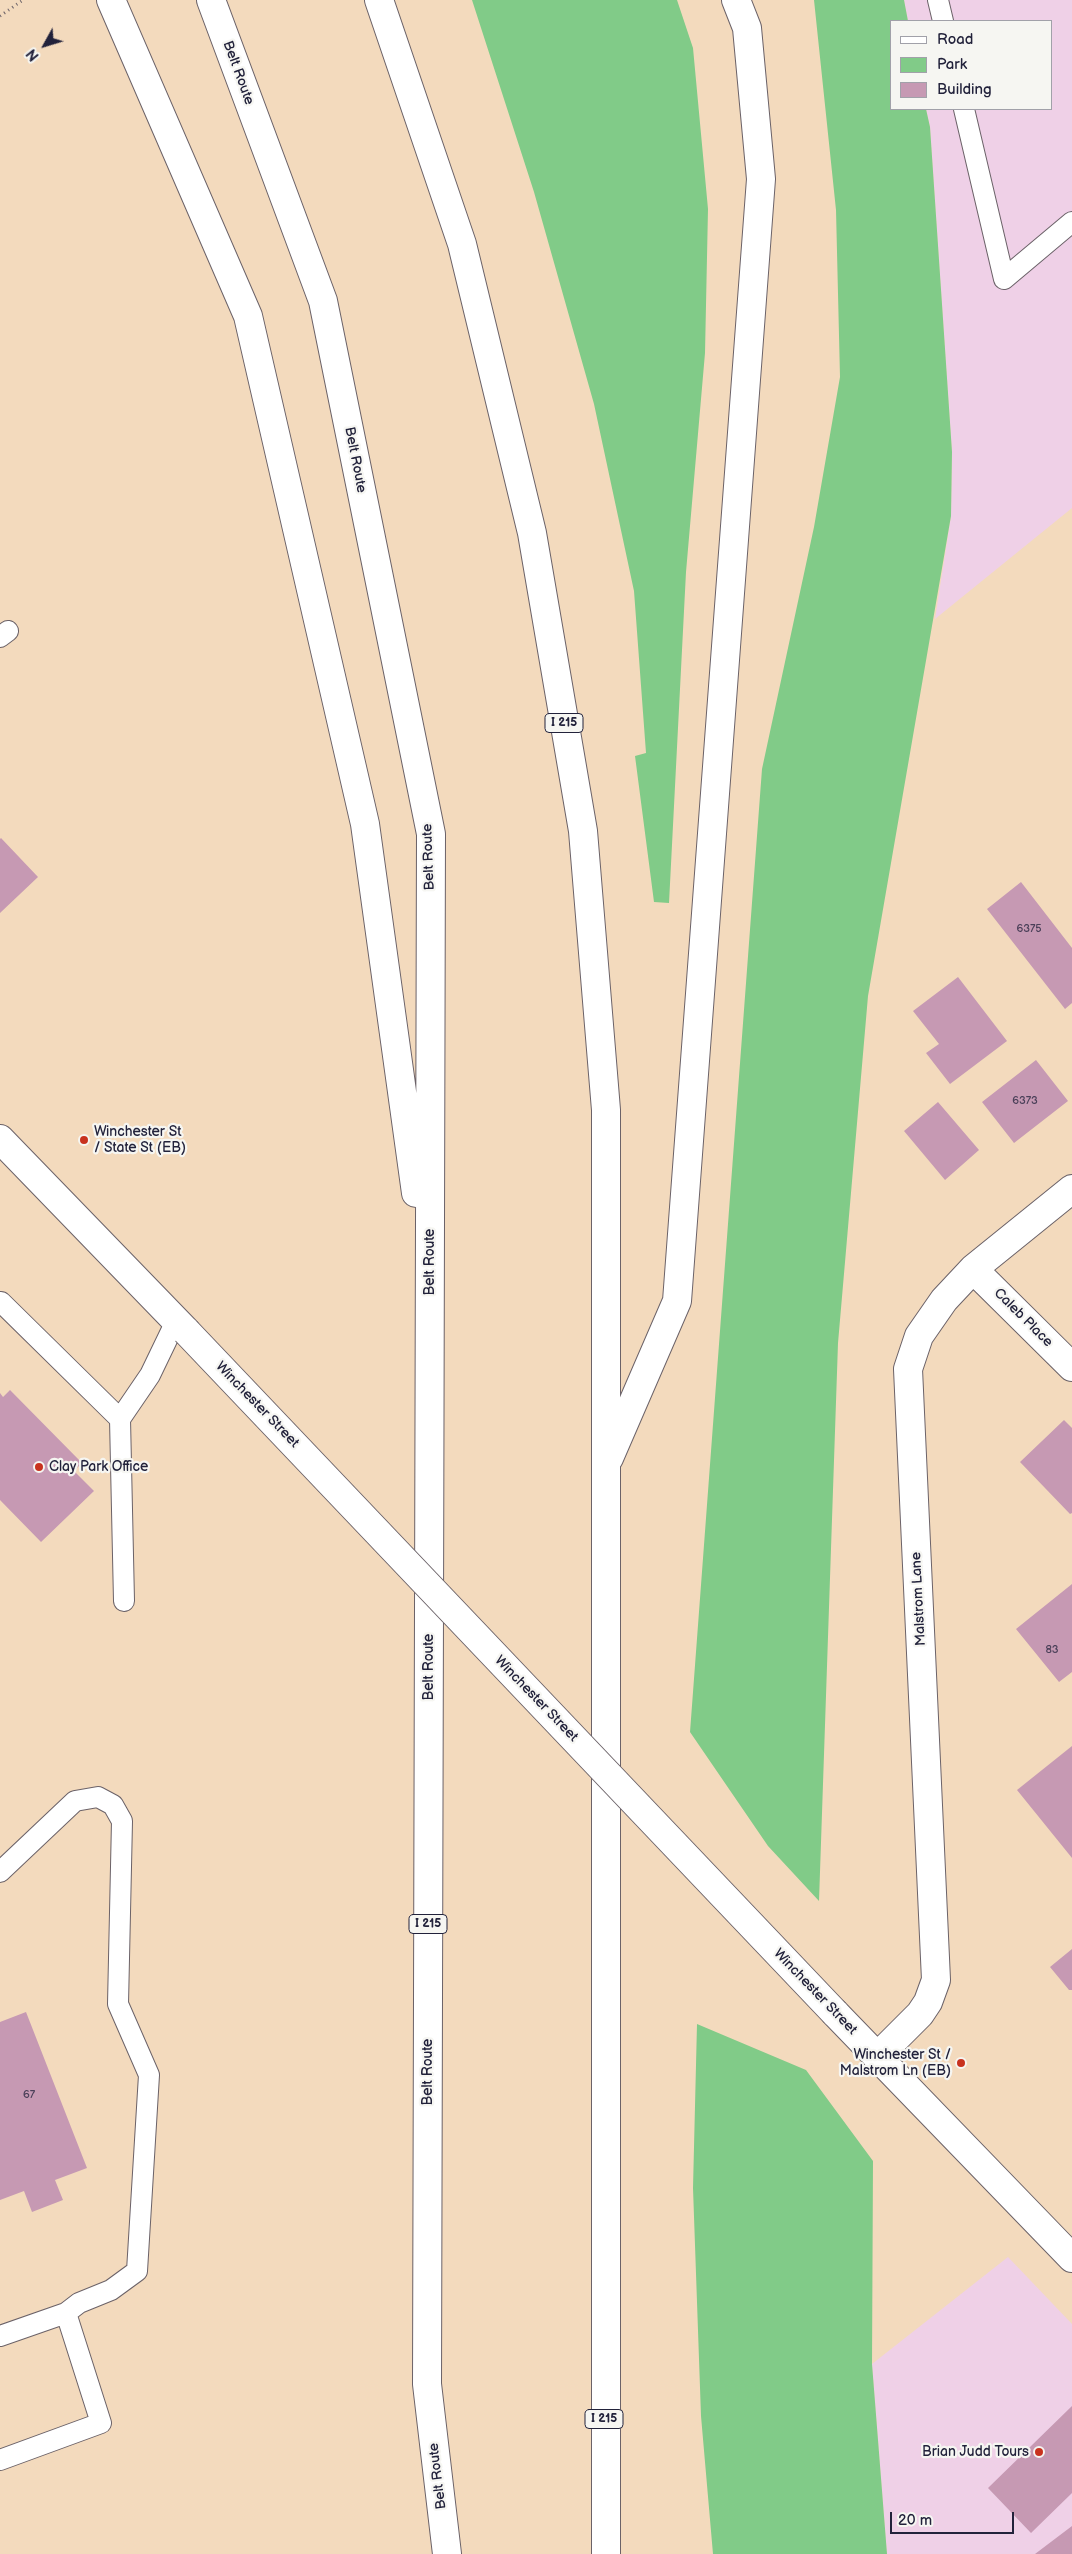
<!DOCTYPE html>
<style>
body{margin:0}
#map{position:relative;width:1072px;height:2554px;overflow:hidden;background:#f3dabd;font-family:"Balsamiq Sans",sans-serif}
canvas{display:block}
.legend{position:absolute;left:890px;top:20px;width:162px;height:90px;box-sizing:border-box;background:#f6f6f2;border:1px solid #a1a1a9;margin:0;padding:6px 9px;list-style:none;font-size:15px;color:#22223b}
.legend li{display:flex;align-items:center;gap:10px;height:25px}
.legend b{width:25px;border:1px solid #a1a1a9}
.north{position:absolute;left:20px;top:20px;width:50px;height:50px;-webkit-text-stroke:4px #f6f6f2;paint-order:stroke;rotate:231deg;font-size:14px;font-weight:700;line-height:20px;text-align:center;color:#22223b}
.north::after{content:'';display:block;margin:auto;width:18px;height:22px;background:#22223b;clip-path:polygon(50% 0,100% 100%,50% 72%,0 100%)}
.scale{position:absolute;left:890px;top:2512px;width:124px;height:22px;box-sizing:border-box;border:2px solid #22223b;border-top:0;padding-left:6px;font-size:15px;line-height:18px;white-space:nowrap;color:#22223b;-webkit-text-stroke:4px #f6f6f2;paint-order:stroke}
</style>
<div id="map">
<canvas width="1072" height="2554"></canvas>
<ul class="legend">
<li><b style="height:6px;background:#fff"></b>Road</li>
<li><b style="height:14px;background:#81cb88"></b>Park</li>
<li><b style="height:14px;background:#c699b3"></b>Building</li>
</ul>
<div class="north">N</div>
<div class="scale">20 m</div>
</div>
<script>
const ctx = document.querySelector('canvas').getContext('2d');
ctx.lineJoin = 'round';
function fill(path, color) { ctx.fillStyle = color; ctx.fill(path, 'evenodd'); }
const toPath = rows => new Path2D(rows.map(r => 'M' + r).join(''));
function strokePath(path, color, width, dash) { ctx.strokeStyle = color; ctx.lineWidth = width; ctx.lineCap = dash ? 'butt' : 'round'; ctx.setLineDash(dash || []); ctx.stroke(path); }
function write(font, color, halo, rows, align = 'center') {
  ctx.font = font + ' "Balsamiq Sans",sans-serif'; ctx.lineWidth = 4.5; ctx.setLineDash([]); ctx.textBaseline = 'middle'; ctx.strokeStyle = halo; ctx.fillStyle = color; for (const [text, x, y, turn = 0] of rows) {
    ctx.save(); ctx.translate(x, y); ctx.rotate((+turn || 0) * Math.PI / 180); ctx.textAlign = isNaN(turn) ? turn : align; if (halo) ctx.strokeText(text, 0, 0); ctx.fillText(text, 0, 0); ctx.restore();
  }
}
const built = toPath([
 [904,0,1072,0,1072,508,935,619,951,516,952,452,930,127,926,109,1051,109,1051,21,908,21],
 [1008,2257,1072,2324,1072,2554,887,2554,872,2364]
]);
const green = toPath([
 [472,0,677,0,693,48,708,209,705,353,686,572,669,903,654,902,635,756,646,753,634,591,594,404,534,192],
 [814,0,904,0,908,21,891,21,891,109,926,109,930,127,952,452,951,516,868,996,838,1343,819,1901,768,1846,690,1732,762,769,814,527,840,377,836,210],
 [697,2024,806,2070,873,2161,872,2364,887,2554,713,2554,701,2416,693,2188]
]);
const building = toPath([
 [1,838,38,877,0,913,0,839],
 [1021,882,1072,948,1072,1003,1065,1009,987,909],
 [958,977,1007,1041,950,1084,926,1053,939,1044,913,1011],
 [1036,1060,1068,1101,1014,1143,982,1102],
 [938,1102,979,1150,945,1180,904,1131],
 [10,1390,82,1463,74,1471,94,1491,41,1542,0,1500,0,1393,3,1397],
 [1064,1420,1072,1428,1072,1513,1070,1514,1020,1462],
 [1072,1584,1072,1672,1059,1682,1016,1629],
 [1072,1746,1072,1858,1017,1790],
 [1072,1949,1072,1990,1069,1990,1050,1967],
 [26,2012,87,2168,55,2180,63,2200,32,2212,24,2191,0,2200,0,2022],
 [1072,2406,1072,2493,1031,2533,988,2488],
 [1072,2526,1072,2554,1035,2554]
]);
const path = toPath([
 [0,16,23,0]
]);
const lane = toPath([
 [938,0,943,21],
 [964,109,1004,279,1072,222],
 [0,637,8,631],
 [1,1302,120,1419],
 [124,1601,120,1419,150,1375,176,1321],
 [0,1872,75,1801,98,1797,113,1805,122,1821,118,2004,149,2075,137,2271,111,2290,79,2303,66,2313,101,2423,0,2460],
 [0,2336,66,2313]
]);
const street = toPath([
 [973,1269,1072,1367],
 [877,2057,920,2014,928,2002,936,1980,908,1369,919,1336,944,1300,973,1269,1072,1189]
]);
const secondary = toPath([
 [0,1139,186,1331],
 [835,2013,1072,2258]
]);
const highway = toPath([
 [111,0,248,316,365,824,416,1193],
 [211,0,323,301,431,834,427,2384,447,2554],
 [379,0,462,244,532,533,583,831,606,1110,606,2554],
 [609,1458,677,1301,761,179,747,28,736,0]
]);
const secondaryBridge = toPath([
 [186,1331,835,2013]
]);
const markers = [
 [84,1140,5,"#c8321e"],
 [39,1467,5,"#c8321e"],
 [961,2063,5,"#c8321e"],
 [1039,2452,5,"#c8321e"]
];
const numberNames = [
 ["6375",1029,929],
 ["6373",1025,1101],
 ["83",1052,1650],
 ["67",29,2095]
];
const shields = [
 [564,723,38],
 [428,1924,38],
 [604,2419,38]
];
const shieldNames = [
 ["I 215",564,723],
 ["I 215",428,1924],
 ["I 215",604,2419]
];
const streetNames = [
 ["Belt Route",238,73,70],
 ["Belt Route",355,460,79],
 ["Belt Route",429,857,-92],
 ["Belt Route",430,1262,-90],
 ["Caleb Place",1023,1318,45],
 ["Winchester Street",257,1405,46],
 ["Malstrom Lane",919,1599,-93],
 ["Belt Route",429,1667,-90],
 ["Winchester Street",536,1699,46],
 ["Winchester Street",815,1992,46],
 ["Belt Route",428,2072,-90],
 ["Belt Route",438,2476,-97]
];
const poiNames = [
 ["Winchester St",94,1132],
 ["/ State St (EB)",94,1148],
 ["Clay Park Office",49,1467],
 ["Winchester St /",951,2055,"right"],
 ["Malstrom Ln (EB)",951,2071,"right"],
 ["Brian Judd Tours",1029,2452,"right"]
];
fill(built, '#efd0e7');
fill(green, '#81cb88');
fill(building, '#c699b3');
strokePath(lane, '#6b6268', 22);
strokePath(street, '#6b6268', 30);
strokePath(secondary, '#6b6268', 30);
strokePath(highway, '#6b6268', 30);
strokePath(path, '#6b6268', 3, [1, 4]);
strokePath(lane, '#fff', 20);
strokePath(street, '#fff', 28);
strokePath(secondary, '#fff', 28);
strokePath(highway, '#fff', 28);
strokePath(secondaryBridge, '#6b6268', 30, []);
strokePath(secondaryBridge, '#fff', 28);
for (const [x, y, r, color] of markers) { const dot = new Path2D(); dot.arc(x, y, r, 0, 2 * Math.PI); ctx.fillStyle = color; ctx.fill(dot); strokePath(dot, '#f6f6f2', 2); }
write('11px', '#4b4059', null, numberNames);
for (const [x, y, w] of shields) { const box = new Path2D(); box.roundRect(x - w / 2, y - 9.5, w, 19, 4); ctx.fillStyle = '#f6f6f2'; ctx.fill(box); strokePath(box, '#22223b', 1); }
write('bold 12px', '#22223b', null, shieldNames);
write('14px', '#22223b', '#f6f6f2', streetNames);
write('14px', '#22223b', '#f6f6f2', poiNames, 'left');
</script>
